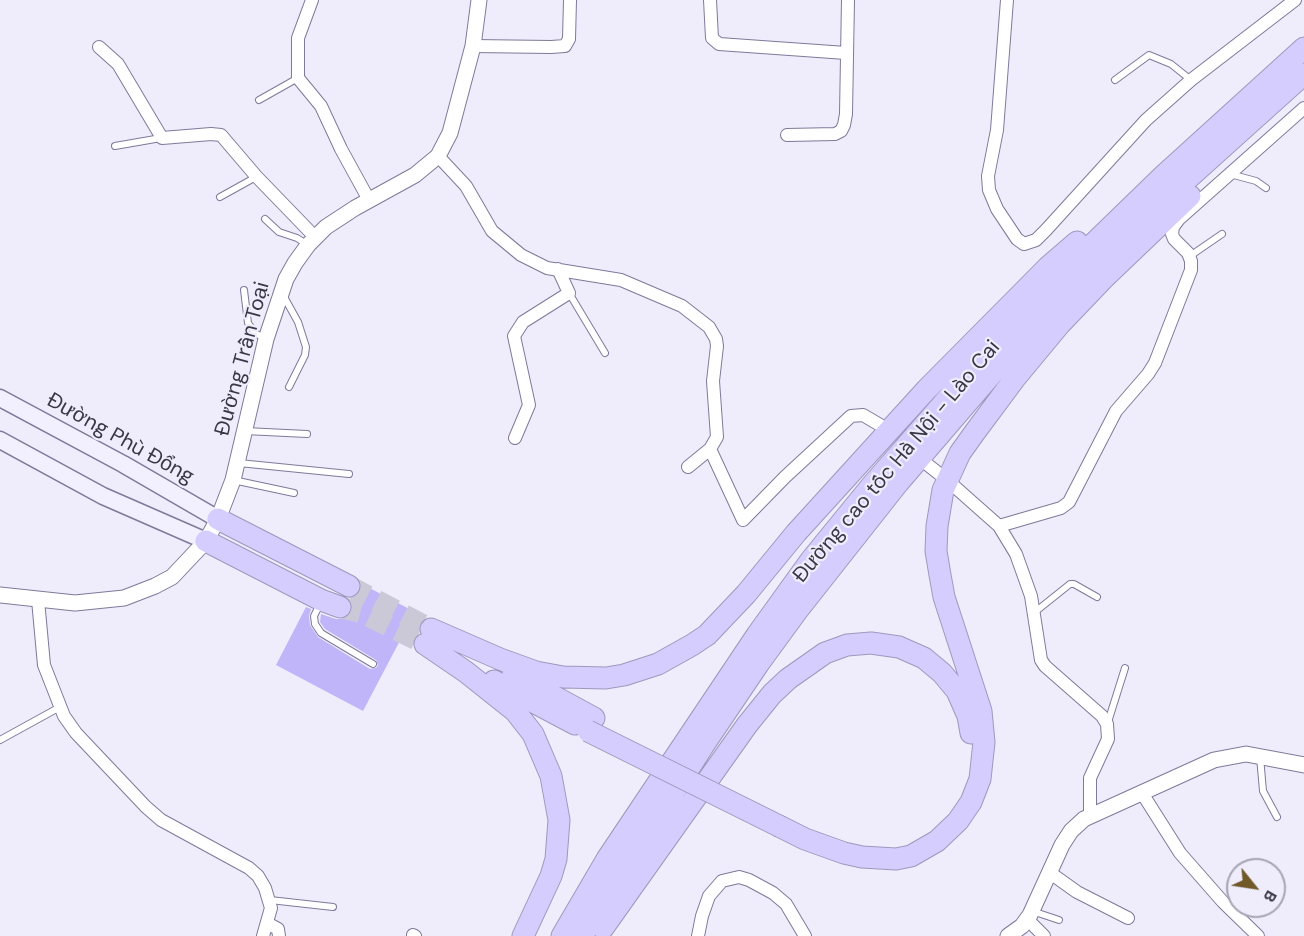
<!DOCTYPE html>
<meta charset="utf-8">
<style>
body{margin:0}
#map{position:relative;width:1304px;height:936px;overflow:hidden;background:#efedfc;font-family:"DM Sans",sans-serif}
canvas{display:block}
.north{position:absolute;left:1226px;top:858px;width:60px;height:60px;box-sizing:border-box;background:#efedfc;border:2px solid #a6a4b3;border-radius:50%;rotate:120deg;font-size:16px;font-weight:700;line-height:24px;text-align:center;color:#393745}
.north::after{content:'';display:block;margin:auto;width:21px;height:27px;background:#715829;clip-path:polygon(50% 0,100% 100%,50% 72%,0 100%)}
</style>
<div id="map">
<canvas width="1304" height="936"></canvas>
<div class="north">B</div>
</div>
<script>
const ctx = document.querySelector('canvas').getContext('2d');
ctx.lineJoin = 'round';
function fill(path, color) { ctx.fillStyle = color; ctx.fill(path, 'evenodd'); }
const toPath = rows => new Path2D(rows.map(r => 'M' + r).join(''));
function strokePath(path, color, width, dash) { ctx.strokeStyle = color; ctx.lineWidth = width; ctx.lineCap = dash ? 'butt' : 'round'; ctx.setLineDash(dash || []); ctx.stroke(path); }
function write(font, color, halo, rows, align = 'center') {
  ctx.font = font + ' "DM Sans",sans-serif'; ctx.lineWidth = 4.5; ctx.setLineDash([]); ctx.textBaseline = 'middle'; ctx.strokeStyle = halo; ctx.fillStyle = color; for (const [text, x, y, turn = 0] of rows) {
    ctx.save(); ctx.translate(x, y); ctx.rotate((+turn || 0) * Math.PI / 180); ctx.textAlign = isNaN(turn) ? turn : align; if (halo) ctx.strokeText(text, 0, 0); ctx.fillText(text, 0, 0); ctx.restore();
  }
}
const building = toPath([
 [362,584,415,612,363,711,276,665,306,607,311,609,309,616,310,625,318,637,370,669,376,668,378,665,376,660,325,629,320,622,321,614,336,619,343,619,349,616,353,605,350,599,355,597,360,592]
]);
const motorwayTunnel = toPath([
 [349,586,431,629],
 [340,607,362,613,425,644]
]);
const service = toPath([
 [1115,80,1149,55,1171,64,1191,80],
 [259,100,298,78],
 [115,146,161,138],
 [1230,174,1256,181,1266,188],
 [220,197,256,177],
 [265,219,279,232,297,238,308,245],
 [1190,256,1222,234],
 [244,290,248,323,255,333,264,338],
 [569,293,605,353],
 [283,295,298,322,306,347,305,355,289,387],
 [245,431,307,434],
 [239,463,349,474],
 [233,480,294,493],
 [320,604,314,616,315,624,321,633,373,664],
 [1035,612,1070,584,1074,584,1097,597],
 [1108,722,1125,668],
 [0,740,60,707],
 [1260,757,1263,791,1277,817],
 [270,900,333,907],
 [1032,911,1059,920]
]);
const minor = toPath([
 [312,0,298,38,298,78,321,106,341,149,369,200],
 [710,0,712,38,719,44,846,53],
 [1007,0,997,130,988,176,989,190,997,209,1017,239,1024,244,1036,240,1046,230,1146,120,1191,80,1295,0],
 [473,46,551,47,565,46,569,39,570,0],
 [99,47,118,64,162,138,211,134,221,135,256,176,315,237],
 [787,135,835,134,841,131,844,125,846,114,848,0],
 [438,156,466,186,492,231,521,255,547,268,621,280,682,306,709,327,716,339,717,346,713,381,717,437,710,449,688,467],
 [515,438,529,405,514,336,523,322,569,293,558,269],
 [710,449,743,520,785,477,851,416,863,415,880,425],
 [928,465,942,476],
 [955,487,999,526,1016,554,1031,596,1041,660,1045,666,1102,716,1107,724,1108,739,1090,778,1090,817],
 [999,526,1061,508,1069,502,1116,411,1148,374,1155,363,1191,270,1191,261,1188,253,1174,239,1172,234,1173,227,1179,219,1304,108],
 [38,600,44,665,64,716,76,733,146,807,161,820,249,868,258,876,265,888,271,908,263,936],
 [1142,793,1180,853,1223,902,1258,936],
 [1049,872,1077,892,1128,918],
 [1027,919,1044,936],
 [267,923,278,929,279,936],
 [413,935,415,936],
 [698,936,702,916,709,896,722,881,739,877,749,880,773,893,786,904,805,936]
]);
const tertiary = toPath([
 [0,595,75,603,124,598,155,586,172,577,206,541,218,519,233,480,266,339,286,279,295,263,308,245,326,227,355,208,415,175,438,156,450,133,473,46,479,0],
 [1008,936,1022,926,1030,915,1062,845,1071,831,1084,819,1214,760,1246,754,1304,765]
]);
const secondary = toPath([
 [0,398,123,464,218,519],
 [0,440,103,496,206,541]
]);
const motorway = toPath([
 [218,519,349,586],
 [206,541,321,600,340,607],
 [431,629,500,659,536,672,563,677,606,678,624,675,658,664,692,645,707,635,746,594,796,533,927,389,1048,267,1077,242],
 [425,644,466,672,515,711,533,734,551,776,559,820,556,859,551,876,523,936],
 [513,674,594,718],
 [494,681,575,724],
 [781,827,805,839,844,853,862,857,896,859,911,856,937,841,958,821,971,802,980,779,984,742,981,711,944,597,940,575,936,551,937,526,943,490,960,453,975,432,1016,377,1060,324,1103,279,1190,196],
 [603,928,747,725,772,694,788,679,825,653,847,645,871,643,899,647,924,658,942,673,957,691,968,716,971,733],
 [562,936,607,859,757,635,811,560,873,484,1027,308,1163,176,1304,48],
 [582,936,703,746,759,663,797,611,898,483,1040,318,1123,237,1304,74]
]);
const motorwayBridge = toPath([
 [588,731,781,827]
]);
const streetNames = [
 ["Đường Trần Toại",243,359,-75],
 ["Đường Phù Đổng",120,439,29],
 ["Đường cao tốc Hà Nội - Lào Cai",897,462,-50]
];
fill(building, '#c1b5f9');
strokePath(motorwayTunnel, '#cbc9d7', 21, [21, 10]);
strokePath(service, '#7f799a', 8);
strokePath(minor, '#7f799a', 14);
strokePath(tertiary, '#7f799a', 17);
strokePath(secondary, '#7f799a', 19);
strokePath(motorway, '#9e98bd', 23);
strokePath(service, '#fff', 6);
strokePath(minor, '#fff', 12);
strokePath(tertiary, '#fff', 15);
strokePath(secondary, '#f2f0fe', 16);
strokePath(motorway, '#d5cdfd', 21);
strokePath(motorwayBridge, '#9e98bd', 23, []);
strokePath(motorwayBridge, '#d5cdfd', 21);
write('21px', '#393745', '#efedfc', streetNames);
</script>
